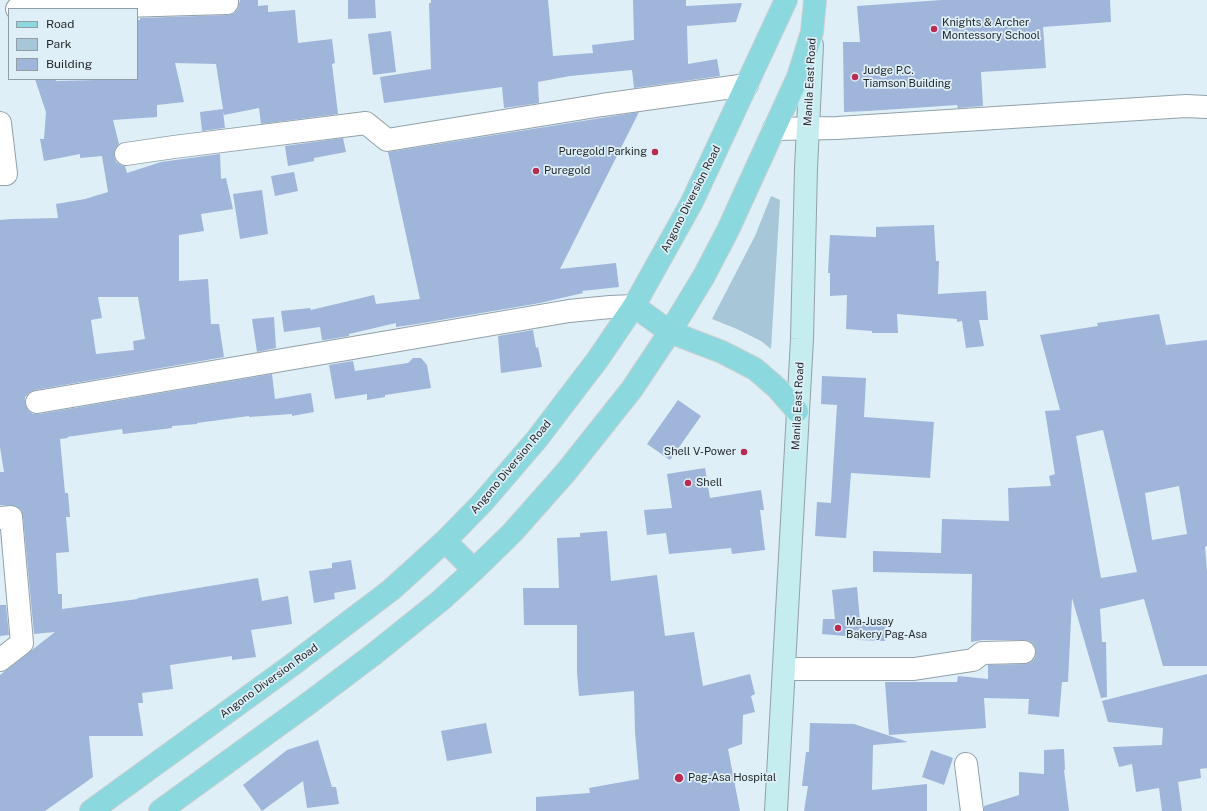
<!DOCTYPE html>
<style>
body{margin:0}
#map{position:relative;width:1207px;height:811px;overflow:hidden;background:#dfeff7;font-family:"Public Sans",sans-serif}
canvas{display:block}
.legend{position:absolute;left:8px;top:8px;width:130px;height:72px;box-sizing:border-box;background:#dfeff7;border:1px solid #929ea4;margin:0;padding:5px 7px;list-style:none;font-size:12px;color:#1f2528}
.legend li{display:flex;align-items:center;gap:8px;height:20px}
.legend b{width:20px;border:1px solid #929ea4}
</style>
<div id="map">
<canvas width="1207" height="811"></canvas>
<ul class="legend">
<li><b style="height:5px;background:#8bd9df"></b>Road</li>
<li><b style="height:11px;background:#a7c6d8"></b>Park</li>
<li><b style="height:11px;background:#9fb5d9"></b>Building</li>
</ul>
</div>
<script>
const ctx = document.querySelector('canvas').getContext('2d');
ctx.lineJoin = 'round';
function fill(path, color) { ctx.fillStyle = color; ctx.fill(path, 'evenodd'); }
const toPath = rows => new Path2D(rows.map(r => 'M' + r).join(''));
function strokePath(path, color, width, dash) { ctx.strokeStyle = color; ctx.lineWidth = width; ctx.lineCap = dash ? 'butt' : 'round'; ctx.setLineDash(dash || []); ctx.stroke(path); }
function write(font, color, halo, rows, align = 'center') {
  ctx.font = font + ' "Public Sans",sans-serif'; ctx.lineWidth = 3.5; ctx.setLineDash([]); ctx.textBaseline = 'middle'; ctx.strokeStyle = halo; ctx.fillStyle = color; for (const [text, x, y, turn = 0] of rows) {
    ctx.save(); ctx.translate(x, y); ctx.rotate((+turn || 0) * Math.PI / 180); ctx.textAlign = isNaN(turn) ? turn : align; if (halo) ctx.strokeText(text, 0, 0); ctx.fillText(text, 0, 0); ctx.restore();
  }
}
const green = toPath([
 [771,196,780,200,771,349,761,341,737,329,712,319,755,236]
]);
const building = toPath([
 [240,0,258,0,258,6,268,5,268,12,295,10,298,43,332,39,335,63,332,64,338,114,261,124,259,108,224,115,223,111,225,128,202,131,200,112,223,109,216,64,175,63,184,102,157,105,157,117,113,120,119,144,115,149,114,156,116,162,121,165,125,166,127,173,161,162,220,154,221,179,226,178,233,209,201,214,204,231,179,235,179,281,208,279,211,324,219,324,224,357,35,390,29,393,25,397,25,404,28,410,33,414,39,414,272,374,275,399,311,393,314,412,292,416,292,414,249,417,249,416,197,423,197,424,172,426,172,428,123,434,122,429,67,437,68,438,60,439,65,493,68,493,70,517,66,517,69,552,56,553,58,594,62,594,62,609,138,599,138,598,258,578,262,601,288,596,292,624,251,630,256,657,232,660,232,656,170,665,173,689,142,693,143,703,138,703,143,736,89,736,93,777,45,811,0,811,0,675,55,632,34,634,23,516,21,510,16,506,0,505,0,472,4,472,0,447,0,220,11,219,58,218,56,204,85,199,108,192,102,156,80,158,80,154,44,161,40,139,44,139,46,112,35,79,55,79,56,81,137,79,137,20,140,20,140,18,228,15,234,13,238,9],
 [98,297,138,297,145,339,133,341,134,350,96,354,91,320,102,318],
 [348,0,375,0,376,18,348,19],
 [431,0,548,0,553,56,593,53,592,45,634,40,633,0,686,0,686,6,742,3,736,22,687,26,688,64,717,59,720,76,634,88,632,70,570,76,538,82,539,103,504,108,502,87,384,103,380,77,431,69,429,3,431,3],
 [942,0,1110,0,1111,22,1043,27,1046,68,981,72,983,106,958,108,957,105,868,111,844,112,843,42,860,42,857,6],
 [391,31,396,72,373,75,368,34],
 [639,112,560,269,616,263,619,287,582,291,583,293,540,303,417,324,396,327,396,323,349,334,349,336,325,340,322,340,320,327,284,332,281,311,310,308,311,310,374,295,376,304,420,299,388,152],
 [343,138,346,152,314,158,314,161,288,166,285,146],
 [294,172,298,191,275,196,271,176],
 [262,190,268,234,240,239,233,194],
 [934,225,936,261,939,261,938,294,986,291,988,320,979,320,984,346,966,348,962,321,957,322,957,319,897,314,898,333,872,333,872,331,846,329,847,295,830,296,830,273,828,273,830,235,876,237,876,227],
 [1159,314,1166,345,1207,340,1207,546,1205,547,1207,571,1207,666,1163,666,1144,599,1100,609,1102,642,1106,642,1107,697,1101,698,1072,598,1068,682,1062,682,1059,717,1028,714,1029,699,984,698,986,728,889,735,885,682,957,682,958,676,988,679,988,665,1025,664,1031,662,1035,658,1036,651,1034,645,1030,641,1024,640,982,640,971,642,972,574,873,572,873,551,941,553,942,519,1009,521,1008,488,1051,486,1049,476,1055,474,1045,411,1060,410,1040,335,1098,326,1097,323],
 [1103,430,1137,572,1101,578,1076,436],
 [1179,486,1187,534,1152,540,1145,493],
 [274,317,276,348,257,352,252,319],
 [533,330,536,348,538,347,542,367,501,373,498,336],
 [413,358,421,358,427,365,431,388,385,395,385,397,367,400,367,394,335,399,329,365,353,361,355,371,408,363],
 [822,376,866,378,864,417,934,422,930,478,851,473,846,538,815,536,817,502,831,503,837,405,821,404],
 [678,400,701,416,670,460,647,444],
 [705,468,710,498,761,490,764,510,760,510,765,550,732,554,731,548,669,554,666,533,647,535,644,510,672,508,667,474],
 [607,531,611,581,657,575,665,636,694,632,703,686,750,674,755,694,751,696,755,712,743,715,742,744,728,749,740,811,536,811,536,797,590,793,589,788,639,779,635,732,634,691,579,696,577,673,577,625,524,625,523,588,559,588,557,538,580,537,580,533],
 [351,560,356,589,334,593,335,599,314,603,309,571,332,568,332,563],
 [857,587,860,621,886,622,885,641,857,640,857,637,822,634,823,619,835,619,832,590],
 [0,605,6,605,9,635,0,636],
 [1207,674,1207,768,1200,769,1201,778,1178,782,1182,811,1162,811,1159,788,1136,792,1132,764,1119,767,1113,747,1162,745,1163,728,1108,722,1102,701],
 [486,723,492,753,447,761,441,731],
 [810,723,854,724,908,742,873,745,872,790,927,784,927,811,804,811,808,786,802,786,806,752,809,752],
 [318,740,332,787,336,787,339,804,307,808,303,781,262,811,243,785,287,750],
 [1064,749,1065,770,1064,770,1069,811,984,811,984,806,1019,795,1019,772,1044,774,1044,750],
 [931,750,953,758,944,785,922,777]
]);
const street = toPath([
 [17,9,227,3,227,0],
 [0,123,6,174,0,174],
 [774,129,837,128,1186,106,1207,107],
 [126,154,174,147,366,123,387,140,602,105,747,85],
 [37,402,569,311,610,307,634,306],
 [0,518,11,517,22,643,0,660],
 [784,669,914,669,973,660,982,653,1024,652],
 [966,764,972,811]
]);
const secondary = toPath([
 [776,811,802,339,806,168,812,45]
]);
const primary = toPath([
 [634,306,670,332,722,352,755,369,777,388,797,411],
 [445,541,474,570],
 [91,811,292,665,391,590,445,541,483,502,537,439,598,359,634,306,692,202,786,0],
 [160,811,309,703,374,654,440,601,474,570,512,533,566,472,632,389,670,332,704,276,728,230,798,77,812,32,815,0]
]);
const markers = [
 [934,29,4,"#ba2a51"],
 [855,77,4,"#ba2a51"],
 [655,152,4,"#ba2a51"],
 [536,171,4,"#ba2a51"],
 [744,452,4,"#ba2a51"],
 [688,483,4,"#ba2a51"],
 [838,628,4,"#ba2a51"],
 [679,778,5,"#ba2a51"]
];
const poiNames = [
 ["Knights & Archer",942,23],
 ["Montessory School",942,36],
 ["Judge P.C.",863,71],
 ["Tiamson Building",863,84],
 ["Puregold Parking",647,152,"right"],
 ["Puregold",544,171],
 ["Shell V-Power",736,452,"right"],
 ["Shell",696,483],
 ["Ma-Jusay",846,622],
 ["Bakery Pag-Asa",846,635],
 ["Pag-Asa Hospital",688,778]
];
const streetNames = [
 ["Manila East Road",810,82,-87],
 ["Angono Diversion Road",691,199,-63],
 ["Manila East Road",798,406,-87],
 ["Angono Diversion Road",511,467,-50],
 ["Angono Diversion Road",269,681,-36]
];
fill(green, '#a7c6d8');
fill(building, '#9fb5d9');
strokePath(street, '#92a1a9', 24);
strokePath(secondary, '#92a1a9', 24);
strokePath(primary, '#cecfd0', 24);
strokePath(street, '#fff', 22);
strokePath(secondary, '#c5ecef', 22);
strokePath(primary, '#8bd9df', 22);
for (const [x, y, r, color] of markers) { const dot = new Path2D(); dot.arc(x, y, r, 0, 2 * Math.PI); ctx.fillStyle = color; ctx.fill(dot); strokePath(dot, '#dfeff7', 1.5); }
write('11px', '#1f2528', '#dfeff7', poiNames, 'left');
write('11px', '#1f2528', '#dfeff7', streetNames);
</script>
